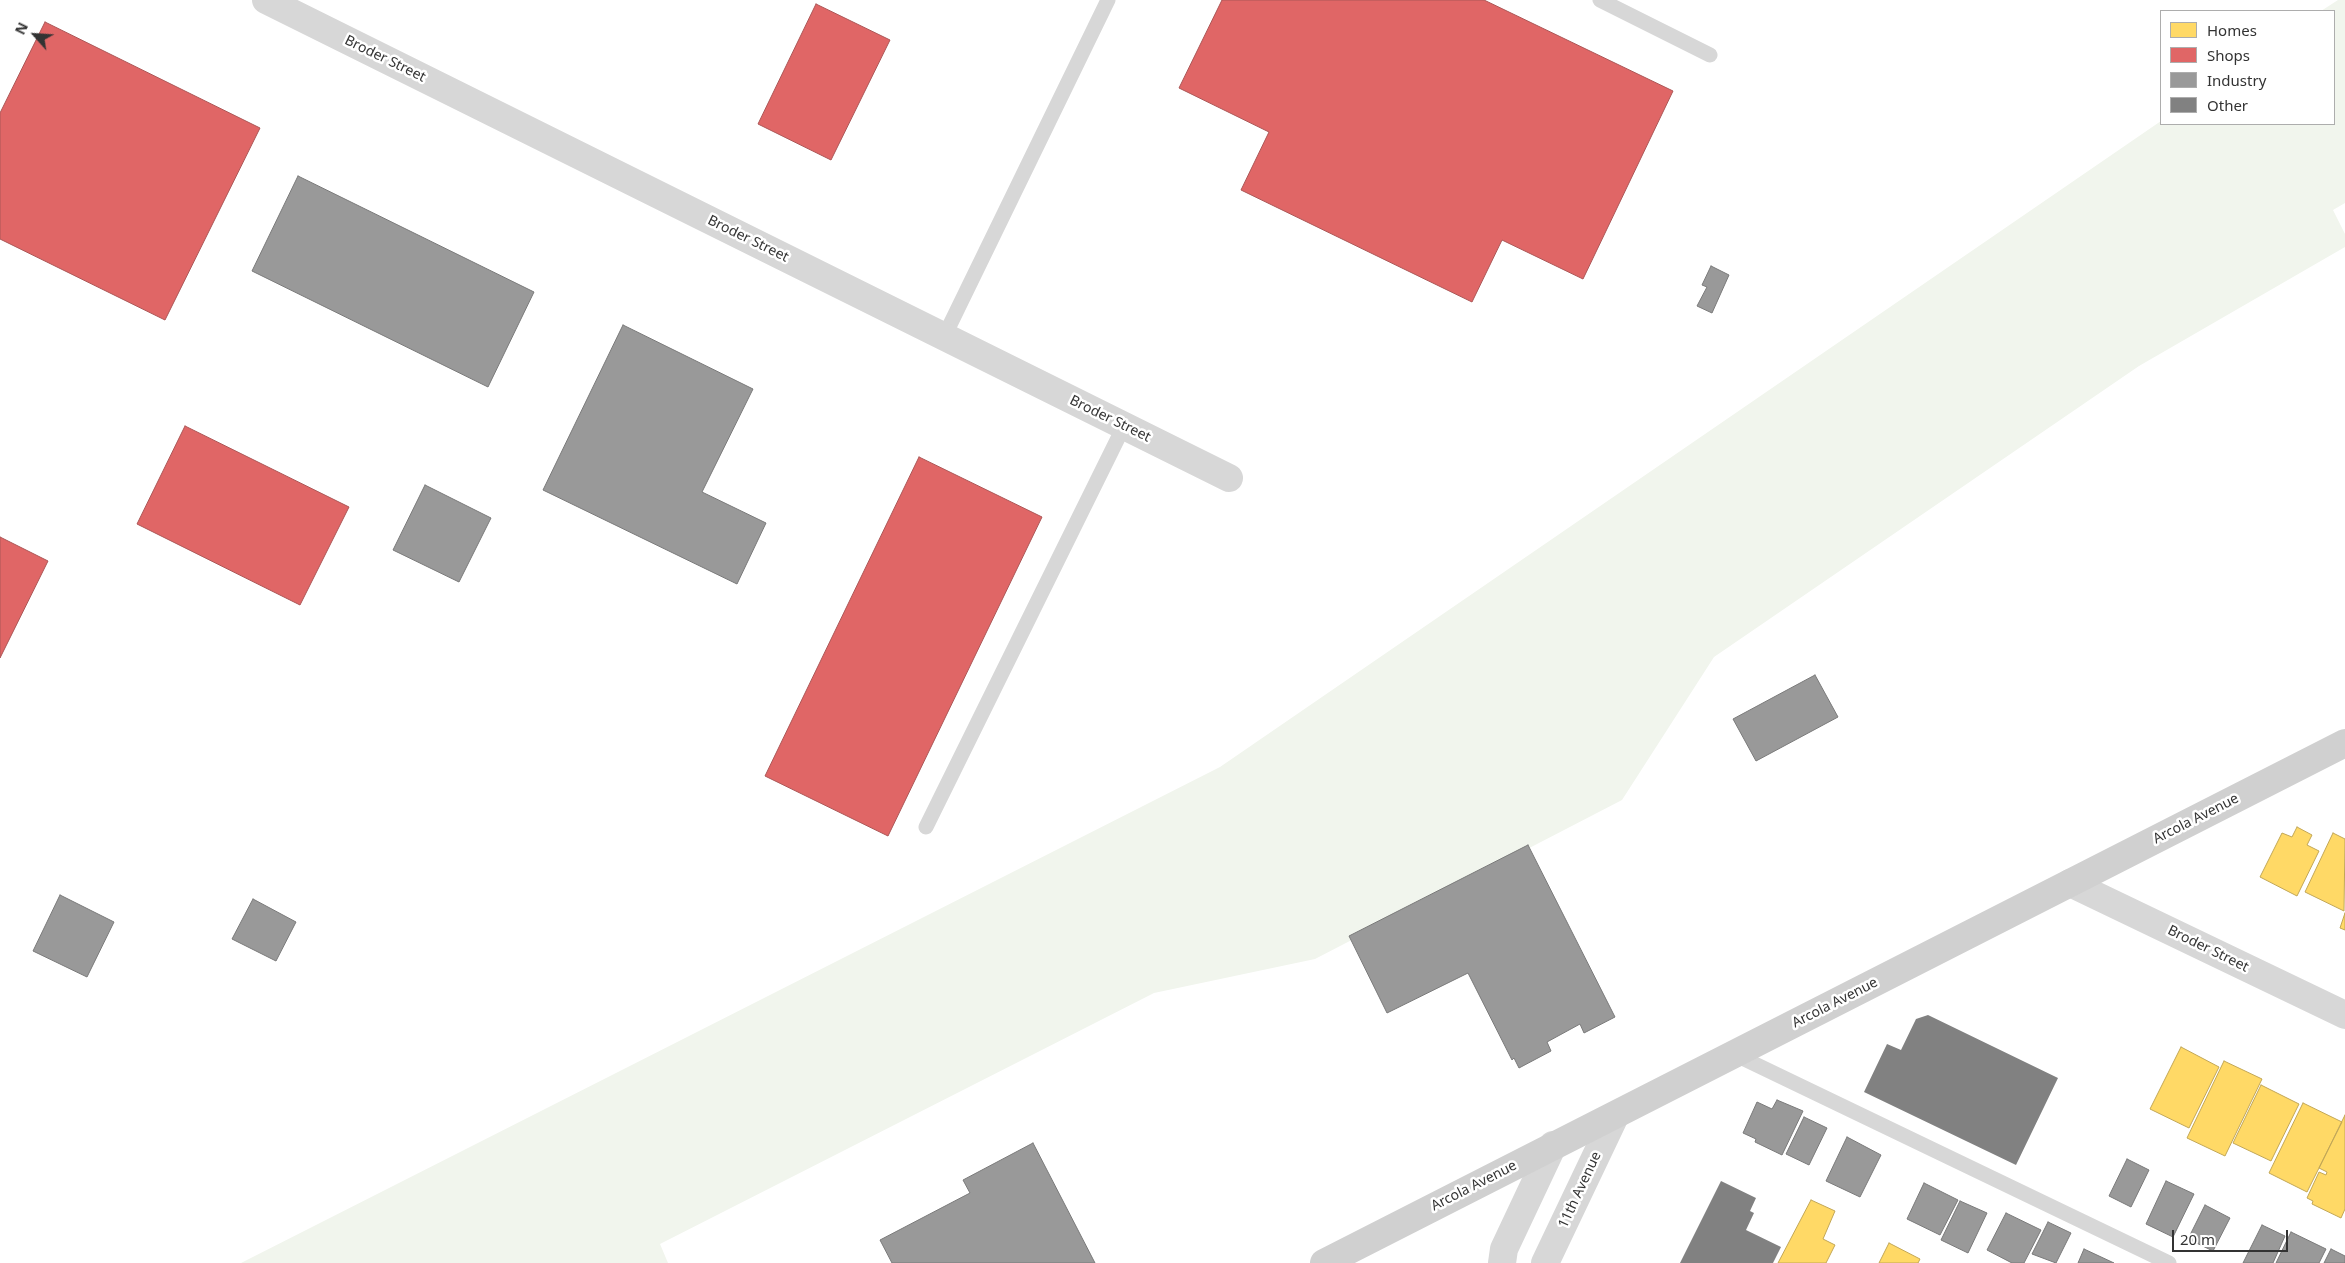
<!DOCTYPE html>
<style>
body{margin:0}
#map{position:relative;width:2345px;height:1263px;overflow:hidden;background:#fff;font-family:"Noto Sans",sans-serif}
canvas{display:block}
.legend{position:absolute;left:2160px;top:10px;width:175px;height:115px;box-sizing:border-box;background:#fff;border:1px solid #adadad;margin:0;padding:6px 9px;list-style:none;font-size:15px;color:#333}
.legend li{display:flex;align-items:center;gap:10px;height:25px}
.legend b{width:25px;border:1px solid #adadad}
.north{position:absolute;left:10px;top:10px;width:50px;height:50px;-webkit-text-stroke:4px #fff;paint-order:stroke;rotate:296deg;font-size:14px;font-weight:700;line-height:20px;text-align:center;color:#333}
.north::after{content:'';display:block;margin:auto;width:18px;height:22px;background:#333;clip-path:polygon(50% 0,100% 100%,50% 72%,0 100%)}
.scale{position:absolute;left:2172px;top:1230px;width:116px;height:22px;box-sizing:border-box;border:2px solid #333;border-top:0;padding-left:6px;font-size:15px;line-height:18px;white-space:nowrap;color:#333;-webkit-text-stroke:4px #fff;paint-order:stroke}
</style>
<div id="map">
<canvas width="2345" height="1263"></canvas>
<ul class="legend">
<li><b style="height:14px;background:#ffd966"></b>Homes</li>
<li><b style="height:14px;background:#e06666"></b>Shops</li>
<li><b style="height:14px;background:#999"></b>Industry</li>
<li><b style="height:14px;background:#818181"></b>Other</li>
</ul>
<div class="north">N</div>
<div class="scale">20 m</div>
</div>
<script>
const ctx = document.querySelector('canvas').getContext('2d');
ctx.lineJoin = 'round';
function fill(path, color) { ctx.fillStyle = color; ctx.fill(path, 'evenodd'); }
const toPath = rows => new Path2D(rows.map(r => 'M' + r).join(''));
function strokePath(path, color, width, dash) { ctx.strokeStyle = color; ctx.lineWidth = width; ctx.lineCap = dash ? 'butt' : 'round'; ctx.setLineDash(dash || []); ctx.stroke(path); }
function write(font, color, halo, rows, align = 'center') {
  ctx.font = font + ' "Noto Sans",sans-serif'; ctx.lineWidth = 5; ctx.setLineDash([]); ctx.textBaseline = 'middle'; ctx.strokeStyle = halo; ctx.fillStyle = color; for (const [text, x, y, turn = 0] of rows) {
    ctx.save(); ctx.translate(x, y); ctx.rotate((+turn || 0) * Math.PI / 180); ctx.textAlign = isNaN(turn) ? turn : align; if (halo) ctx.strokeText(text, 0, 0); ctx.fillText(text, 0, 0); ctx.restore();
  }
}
const green = toPath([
 [2338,0,2345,0,2345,203,2333,210,2345,234,2345,247,2139,366,1714,657,1622,800,1315,959,1154,993,660,1244,668,1263,241,1263,1220,767,2161,121,2161,124,2334,124,2334,11,2321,11]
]);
const homes = toPath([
 [2297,827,2312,835,2307,845,2319,851,2297,896,2260,877,2282,833,2292,837,2297,827],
 [2333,833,2345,839,2344,911,2305,892,2333,833],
 [2345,913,2345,930,2340,928,2345,913],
 [2181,1047,2219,1067,2189,1128,2150,1109,2181,1047],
 [2224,1061,2262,1079,2225,1156,2187,1138,2224,1061],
 [2261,1085,2299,1104,2271,1161,2233,1143,2261,1085],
 [2303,1103,2342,1122,2307,1192,2269,1173,2303,1103],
 [2345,1115,2345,1209,2341,1218,2312,1204,2313,1201,2307,1198,2319,1172,2326,1175,2327,1172,2319,1168,2345,1115],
 [1811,1200,1835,1211,1823,1239,1835,1245,1826,1263,1778,1263,1811,1200],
 [1889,1243,1920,1259,1918,1263,1879,1263,1889,1243]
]);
const shops = toPath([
 [1222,0,1484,0,1673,91,1583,279,1502,240,1472,302,1241,190,1269,132,1179,88,1222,0],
 [816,4,890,40,831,160,758,124,816,4],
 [45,22,260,128,165,320,0,239,0,113,45,22],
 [185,426,349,507,300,605,137,524,185,426],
 [919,457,1042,517,888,836,765,776,919,457],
 [0,537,48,561,0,658,0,537]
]);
const industry = toPath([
 [298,176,534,292,488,387,252,271,298,176],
 [1711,266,1729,275,1712,313,1697,306,1707,287,1702,285,1711,266],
 [623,325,753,389,702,492,766,523,737,584,543,490,623,325],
 [425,485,491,518,459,582,393,550,425,485],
 [1815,675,1838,717,1756,761,1733,719,1815,675],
 [1528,845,1615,1017,1584,1033,1580,1024,1547,1042,1551,1051,1519,1068,1514,1058,1512,1060,1468,973,1387,1013,1349,936,1528,845],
 [60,895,114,922,87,977,33,951,60,895],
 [253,899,296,922,276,961,232,939,253,899],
 [1777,1100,1803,1111,1782,1155,1755,1142,1756,1139,1743,1133,1757,1102,1772,1109,1777,1100],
 [1804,1117,1827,1128,1809,1165,1786,1154,1804,1117],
 [1847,1137,1881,1155,1860,1197,1826,1181,1847,1137],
 [1033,1143,1095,1263,892,1263,880,1240,970,1193,963,1180,1033,1143],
 [2127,1159,2149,1170,2131,1207,2109,1196,2127,1159],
 [2166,1181,2194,1194,2173,1237,2146,1224,2166,1181],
 [1924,1183,1958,1200,1940,1235,1907,1219,1924,1183],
 [1960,1201,1987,1213,1968,1253,1941,1240,1960,1201],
 [2205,1205,2230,1218,2213,1251,2188,1239,2205,1205],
 [2006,1213,2041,1230,2024,1263,2012,1263,1987,1250,2006,1213],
 [2048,1222,2071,1233,2056,1263,2032,1254,2048,1222],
 [2262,1225,2285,1236,2273,1263,2243,1263,2262,1225],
 [2291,1232,2326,1249,2319,1263,2276,1263,2291,1232],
 [2084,1249,2114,1263,2078,1263,2084,1249],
 [2331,1249,2345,1256,2345,1263,2324,1263,2331,1249]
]);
const building = toPath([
 [1928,1015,2058,1078,2016,1165,1864,1092,1887,1044,1901,1050,1916,1019],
 [1721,1181,1756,1198,1750,1211,1754,1213,1746,1230,1781,1247,1773,1263,1680,1263]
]);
const service = toPath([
 [1600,0,1710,55],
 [944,337,1108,0],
 [926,827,1124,426],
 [1734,1054,2169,1263]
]);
const minor = toPath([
 [266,0,1229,478],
 [2070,883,2345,1015],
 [1502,1263,1504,1249,1553,1145],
 [1545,1263,1615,1116]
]);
const secondary = toPath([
 [1324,1263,2345,743]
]);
const streetNames = [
 ["Broder Street",385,59,26],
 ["Broder Street",748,239,26],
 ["Broder Street",1110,419,26],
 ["Arcola Avenue",2196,819,-27],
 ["Broder Street",2208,949,26],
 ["Arcola Avenue",1835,1003,-27],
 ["Arcola Avenue",1474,1186,-27],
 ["11th Avenue",1580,1190,-65]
];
fill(green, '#f1f5ed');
fill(homes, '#ffd966');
strokePath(homes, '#c2a757', 1);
fill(shops, '#e06666');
strokePath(shops, '#ac5757', 1);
fill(industry, '#999');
strokePath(industry, '#7a7a7a', 1);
fill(building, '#818181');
strokePath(service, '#d7d7d7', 15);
strokePath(minor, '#d7d7d7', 28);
strokePath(secondary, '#d0d0d0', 28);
write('14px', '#333', '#fff', streetNames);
</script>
